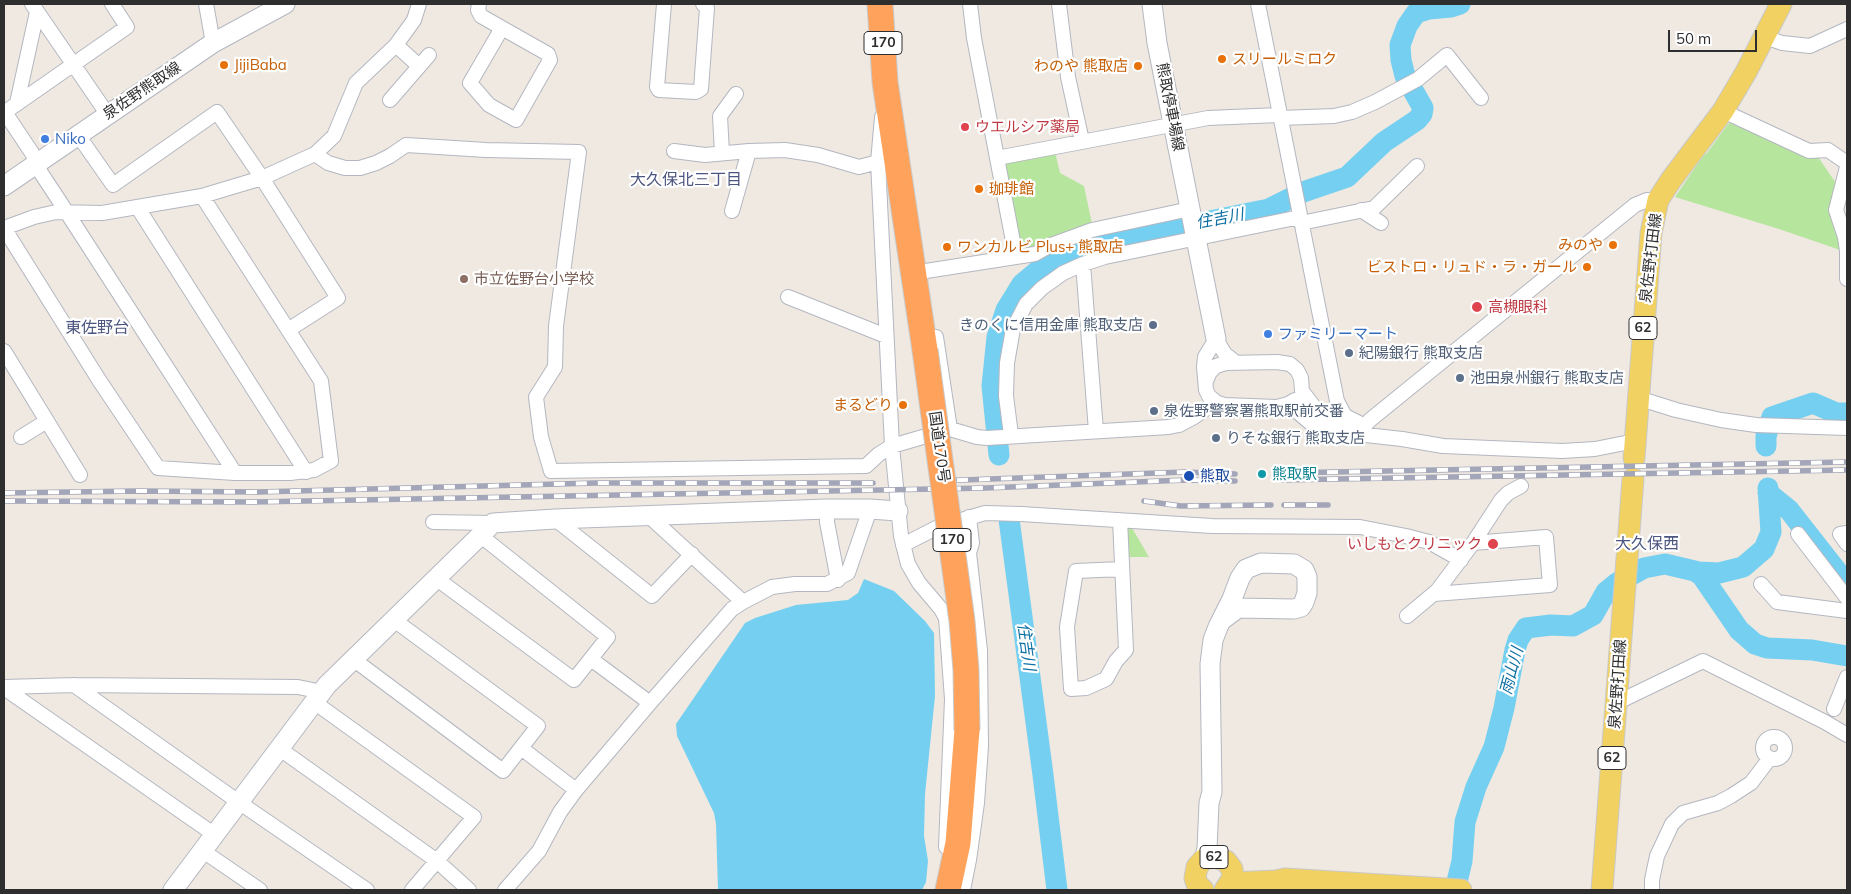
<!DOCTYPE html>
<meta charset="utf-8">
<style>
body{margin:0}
#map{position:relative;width:1851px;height:894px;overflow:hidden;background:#efe9e1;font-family:Mulish,sans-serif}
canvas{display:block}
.frame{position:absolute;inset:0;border:5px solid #2e2e2e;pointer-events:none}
.scale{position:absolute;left:1668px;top:30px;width:89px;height:22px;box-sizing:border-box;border:2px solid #2e2e2e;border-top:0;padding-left:6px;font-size:15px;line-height:18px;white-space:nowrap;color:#2e2e2e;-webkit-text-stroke:4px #fff;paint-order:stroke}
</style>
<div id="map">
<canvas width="1851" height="894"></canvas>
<div class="frame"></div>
<div class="scale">50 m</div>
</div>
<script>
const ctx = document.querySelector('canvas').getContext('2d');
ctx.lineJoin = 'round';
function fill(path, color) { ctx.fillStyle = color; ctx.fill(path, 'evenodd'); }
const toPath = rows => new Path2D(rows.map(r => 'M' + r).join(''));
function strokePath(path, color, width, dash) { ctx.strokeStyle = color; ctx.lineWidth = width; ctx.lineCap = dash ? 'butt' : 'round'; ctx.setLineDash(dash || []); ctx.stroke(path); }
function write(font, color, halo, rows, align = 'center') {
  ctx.font = font + ' Mulish,"Noto Sans JP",sans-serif'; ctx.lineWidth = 4.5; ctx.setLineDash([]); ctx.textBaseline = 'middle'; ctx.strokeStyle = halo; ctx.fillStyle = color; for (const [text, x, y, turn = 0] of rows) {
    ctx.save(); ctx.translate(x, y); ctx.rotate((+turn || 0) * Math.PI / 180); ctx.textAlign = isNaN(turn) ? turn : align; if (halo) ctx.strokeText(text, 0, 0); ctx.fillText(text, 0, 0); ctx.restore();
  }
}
const green = toPath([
 [1737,120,1816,154,1840,189,1846,252,1779,229,1675,197,1703,156,1707,153,1728,124],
 [1055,152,1060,173,1084,186,1092,224,1032,249,1021,250,1004,165,1006,162],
 [1131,523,1132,528,1149,557,1127,557,1126,528]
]);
const water = toPath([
 [864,579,894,591,925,621,934,633,935,696,925,794,924,836,928,861,926,882,922,890,718,890,716,824,714,813,677,736,676,724,745,623,755,618,796,605,848,600,858,593]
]);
const river = toPath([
 [1766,446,1766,436,1772,417,1813,403,1836,413,1847,413],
 [999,455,992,386,997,337,1006,310,1022,284,1040,269,1070,253,1106,242,1269,209,1303,192,1347,177,1384,142,1417,120,1422,114,1423,108,1405,76,1401,60,1400,45,1407,26,1416,13,1429,9,1451,7,1460,4],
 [1768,493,1789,510,1847,584],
 [1009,519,1043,775,1057,890],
 [1695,571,1702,576,1739,630,1755,644,1767,648,1812,650,1847,656],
 [1455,890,1462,861,1465,822,1476,787,1494,747,1504,708,1515,650,1518,640,1526,628,1551,625,1573,626,1593,615,1606,592,1617,583,1644,568,1665,564,1699,572,1719,573,1743,567,1764,549,1771,532,1768,488]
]);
const street = toPath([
 [32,4,108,115],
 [112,4,127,27,8,110,8,117,32,153,41,173,62,205,235,473,290,473,314,470,331,461,321,381,202,196],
 [206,4,213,43],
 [479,4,478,10,481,16,502,28,548,54,550,60,516,120,489,105,470,83,502,28],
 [664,4,657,87,659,90,696,92,701,89,707,8,703,4],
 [970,4,974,38,1016,257],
 [1059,4,1068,77,1082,141],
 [1258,4,1337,401,1345,416,1359,423],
 [1765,37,1782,43,1810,46,1847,29],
 [396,45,419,66],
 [390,100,429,55],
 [17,103,37,12],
 [1723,111,1809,151,1828,150,1847,163],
 [882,117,878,162,892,446,901,536,908,564,919,583,941,609,946,618,952,699,946,847],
 [1280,118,1334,116,1352,112,1375,102,1418,79,1447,55,1481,98],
 [78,135,113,185,217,112,262,178,338,298,288,330],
 [674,151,705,155,749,151],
 [722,153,720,116,736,94],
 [315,154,328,163,345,168,360,168,376,163,390,156,406,145,486,150,579,152,556,326,555,367,536,397,541,437,551,471,866,466,879,454,892,446,950,429,977,437,987,438,1169,427,1179,425,1194,417,1216,402],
 [997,158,1208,118,1279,115],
 [1847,167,1836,210,1845,237,1847,251,1847,279],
 [138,208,306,472],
 [1361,210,1381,223],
 [732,211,749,151,785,150,818,155,859,167,878,162],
 [1301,223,1374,208,1417,166],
 [4,228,34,217,56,212,102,213,202,196,262,178,315,154,334,136,356,83,396,45,414,20,419,4],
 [4,228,99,380,158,468,235,473],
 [1083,264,1096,431],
 [926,271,1035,254,1051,245,1092,230,1190,209],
 [788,297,886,336],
 [936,337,950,429],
 [4,351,80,475],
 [1235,362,1225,354,1216,339,1205,357,1204,367,1206,390,1209,396,1216,402,1224,405,1277,407,1288,404,1295,400],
 [1206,381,1210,372,1216,366,1226,363,1277,362,1290,364,1297,370,1301,378,1302,391,1318,412,1338,425,1351,427,1357,424],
 [1638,398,1676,410,1721,420,1756,425,1847,428],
 [1288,404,1313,425,1325,432,1347,436,1357,434,1370,420,1635,205,1647,200,1658,200],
 [1357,434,1402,439,1443,446,1562,451,1595,449,1635,441],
 [1011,435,1006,396,1007,363,1013,329,1026,304,1042,288,1063,273,1083,264,1105,257,1300,217],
 [21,437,47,421],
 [827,509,827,522,838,580],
 [650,517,743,602],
 [555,519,652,596,692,554],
 [1120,520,1126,650,1116,661,1106,679,1086,688,1071,689,1067,627,1076,571,1121,569],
 [433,522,493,523],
 [1847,533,1840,534,1847,544],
 [1798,534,1847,598],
 [903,545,938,527,985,513,1021,514,1212,526,1360,527,1406,536,1429,542,1461,560],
 [437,579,574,680,608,637,481,536],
 [1761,584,1777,602,1847,611],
 [1434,594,1550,585,1546,537,1473,543],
 [1407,616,1437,591,1473,543,1501,500,1508,493,1521,486],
 [353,659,503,771,538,726,394,620],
 [591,659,650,703],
 [74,685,240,803,367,890],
 [4,687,74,685,298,687,322,692],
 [4,688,215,835],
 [314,702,474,817,412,890],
 [1616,703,1703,661,1825,722,1847,735],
 [1834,709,1847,677],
 '1763 748a11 11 0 1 1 22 0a11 11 0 1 1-22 0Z',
 [521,748,576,790],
 [280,749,437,861,469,890],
 [203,851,260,890],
 [505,890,539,851,560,812,576,790,650,703,732,609,743,602,772,587,795,584,827,584,848,573,870,509],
 [963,890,969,860,977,803,981,746,980,650,969,553,972,543,969,517],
 [1652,890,1652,880,1657,856,1672,824,1683,813,1718,803,1731,796,1751,783,1770,758]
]);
const secondary = toPath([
 [1152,4,1157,43,1216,339],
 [4,186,213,43,285,4],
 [1204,859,1207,849,1209,803,1212,792,1210,664,1213,640,1218,627,1232,599,1240,578,1246,569,1261,563,1294,564,1304,570,1307,577,1307,593,1304,602,1301,607,1294,609,1238,608,1222,620],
 [173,890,327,685,493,523,555,519,827,509,870,509,898,511]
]);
const primary = toPath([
 [1634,458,1651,233,1658,200,1671,180,1723,111,1746,72,1781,4],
 [1231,883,1276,881,1285,879,1461,890],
 [1203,890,1197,884,1195,878,1197,867,1204,859,1216,857,1226,861,1232,869,1233,878,1225,890],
 [1602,890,1633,479]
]);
const highway = toPath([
 [880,4,885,82,925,350],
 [948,890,958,843,967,730]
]);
const rail = toPath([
 [1283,473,1847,462],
 [1283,480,1847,470],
 [935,481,1185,472,1235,474],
 [4,493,138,491,258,492,596,483,873,483],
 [4,501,254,502,986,488,1186,480,1235,481],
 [1144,501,1181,506,1271,505],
 [1284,505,1328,505]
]);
const highwayBridge = toPath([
 [925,350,962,621,966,670,967,730]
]);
const markers = [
 [1222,59,5,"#e8710a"],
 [224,65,5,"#e8710a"],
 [1138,66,5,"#e8710a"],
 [965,127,5,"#e0444e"],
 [45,139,5,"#3f7fe0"],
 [979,189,5,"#e8710a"],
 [1613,245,5,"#e8710a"],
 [947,247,5,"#e8710a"],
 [1587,267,5,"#e8710a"],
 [464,279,5,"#8d6e63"],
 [1477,307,6,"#e0444e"],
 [1153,325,5,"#5c6f8a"],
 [1268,334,5,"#3f7fe0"],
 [1349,353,5,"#5c6f8a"],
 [1460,378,5,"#5c6f8a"],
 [903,405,5,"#e8710a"],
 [1154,411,5,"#5c6f8a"],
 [1216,438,5,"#5c6f8a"],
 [1262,474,5,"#0f9aa8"],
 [1189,476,6,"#1a4fb4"],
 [1493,544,6,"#e0444e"]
];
const shields = [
 [883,43,38],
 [1643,328,28],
 [952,540,38],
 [1612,758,28],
 [1214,857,28]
];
const shieldNames = [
 ["170",883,43],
 ["62",1643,328],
 ["170",952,540],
 ["62",1612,758],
 ["62",1214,857]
];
const foodNames = [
 ["スリールミロク",1232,59],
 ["JijiBaba",234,65],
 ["わのや 熊取店",1128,66,"right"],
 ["珈琲館",989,189],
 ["みのや",1603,245,"right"],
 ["ワンカルビ Plus+ 熊取店",957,247],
 ["ビストロ・リュド・ラ・ガール",1577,267,"right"],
 ["まるどり",893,405,"right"]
];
const streetNames = [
 ["泉佐野熊取線",142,91,-34],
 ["熊取停車場線",1170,107,79],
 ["泉佐野打田線",1651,258,-83],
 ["国道170号",939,447,82],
 ["泉佐野打田線",1618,684,-86]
];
const healthNames = [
 ["ウエルシア薬局",975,127],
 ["高槻眼科",1488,307],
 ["いしもとクリニック",1482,544,"right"]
];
const shopNames = [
 ["Niko",55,139],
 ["ファミリーマート",1278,334]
];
const educationNames = [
 ["市立佐野台小学校",474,279]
];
const serviceNames = [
 ["きのくに信用金庫 熊取支店",1143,325,"right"],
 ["紀陽銀行 熊取支店",1359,353],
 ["池田泉州銀行 熊取支店",1470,378],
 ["泉佐野警察署熊取駅前交番",1164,411],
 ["りそな銀行 熊取支店",1226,438]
];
const cultureNames = [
 ["熊取駅",1272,474]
];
const transitNames = [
 ["熊取",1200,476]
];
const neighbourhoodNames = [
 ["大久保北三丁目",686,180],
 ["東佐野台",97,328],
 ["大久保西",1647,544]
];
const waterNames = [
 ["住吉川",1220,219,-11],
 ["住吉川",1026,647,82],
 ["雨山川",1512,671,-75]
];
fill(green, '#b6e59e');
fill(water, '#75cff0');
strokePath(river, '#75cff0', 21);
strokePath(street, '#b4b7c1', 16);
strokePath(secondary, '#b4b7c1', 21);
strokePath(primary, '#c9c9c9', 23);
strokePath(highway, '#c9c9c9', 27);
strokePath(street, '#fff', 14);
strokePath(secondary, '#fff', 19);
strokePath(primary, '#f2d163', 21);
strokePath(highway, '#ffa35c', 25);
strokePath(rail, '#a3a6b8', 5.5);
strokePath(rail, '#fff', 4, [11]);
strokePath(highwayBridge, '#c9c9c9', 27, []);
strokePath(highwayBridge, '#ffa35c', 25);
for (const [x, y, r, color] of markers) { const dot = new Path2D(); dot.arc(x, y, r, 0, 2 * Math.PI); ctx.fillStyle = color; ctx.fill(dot); strokePath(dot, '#fff', 2); }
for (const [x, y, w] of shields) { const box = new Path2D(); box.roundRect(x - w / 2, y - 11.5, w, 23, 4); ctx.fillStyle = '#fff'; ctx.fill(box); strokePath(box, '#2e2e2e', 1); }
write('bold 14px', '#2e2e2e', null, shieldNames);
write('15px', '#c56008', '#fff', foodNames, 'left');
write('15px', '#2e2e2e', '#fff', streetNames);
write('15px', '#be3a42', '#fff', healthNames, 'left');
write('15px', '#366cbe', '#fff', shopNames, 'left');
write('15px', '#785e54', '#fff', educationNames, 'left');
write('15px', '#4e5e75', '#fff', serviceNames, 'left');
write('15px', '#0d838f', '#fff', cultureNames, 'left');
write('15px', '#164399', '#fff', transitNames, 'left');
write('16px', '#4d5680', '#fff', neighbourhoodNames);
write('italic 16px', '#0d6fa3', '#fff', waterNames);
</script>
